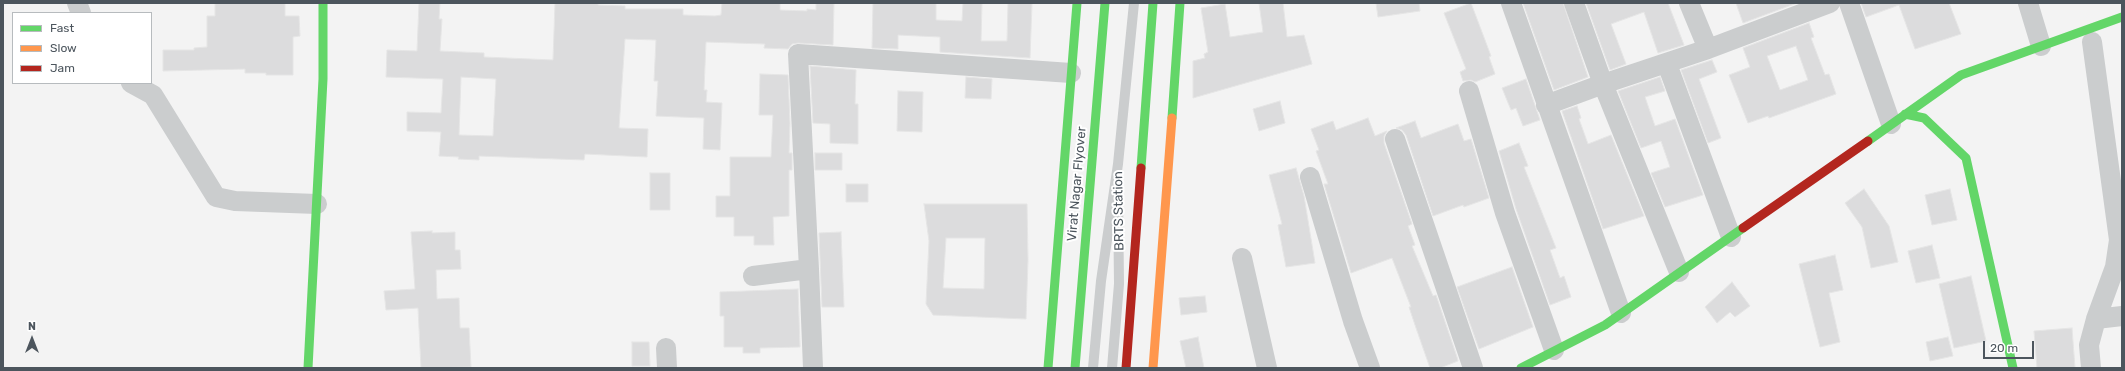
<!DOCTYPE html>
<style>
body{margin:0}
#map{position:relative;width:2125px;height:371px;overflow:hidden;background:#f3f3f3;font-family:Rubik,sans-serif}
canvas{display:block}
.frame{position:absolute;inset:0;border:4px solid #4c555d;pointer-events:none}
.legend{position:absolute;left:12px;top:12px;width:140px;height:72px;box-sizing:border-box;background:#fff;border:1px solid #b7bbbe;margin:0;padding:5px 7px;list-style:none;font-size:12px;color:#4c555d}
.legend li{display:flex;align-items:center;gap:8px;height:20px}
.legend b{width:20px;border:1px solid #b7bbbe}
.north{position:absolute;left:12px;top:319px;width:40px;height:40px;-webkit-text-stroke:3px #fff;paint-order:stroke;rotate:0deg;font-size:11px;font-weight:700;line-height:16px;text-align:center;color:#4c555d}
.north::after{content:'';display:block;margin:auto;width:14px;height:18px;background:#4c555d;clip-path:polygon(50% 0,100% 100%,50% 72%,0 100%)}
.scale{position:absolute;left:1983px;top:341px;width:51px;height:18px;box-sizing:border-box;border:2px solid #4c555d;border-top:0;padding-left:5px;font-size:12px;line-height:14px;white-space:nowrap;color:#4c555d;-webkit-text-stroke:3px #fff;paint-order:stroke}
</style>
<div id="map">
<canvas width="2125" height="371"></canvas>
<div class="frame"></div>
<ul class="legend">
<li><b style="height:5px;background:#63d668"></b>Fast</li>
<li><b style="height:5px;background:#ff974d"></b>Slow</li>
<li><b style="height:5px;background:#b3261e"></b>Jam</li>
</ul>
<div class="north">N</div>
<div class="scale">20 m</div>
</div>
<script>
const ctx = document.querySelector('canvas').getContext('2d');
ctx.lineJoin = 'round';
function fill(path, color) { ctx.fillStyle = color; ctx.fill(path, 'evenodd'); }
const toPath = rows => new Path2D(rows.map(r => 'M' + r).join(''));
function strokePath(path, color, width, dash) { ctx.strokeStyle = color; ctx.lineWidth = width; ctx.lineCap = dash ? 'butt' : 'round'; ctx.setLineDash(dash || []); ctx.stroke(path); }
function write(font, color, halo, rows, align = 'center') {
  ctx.font = font + ' Rubik,sans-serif'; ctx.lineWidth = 4; ctx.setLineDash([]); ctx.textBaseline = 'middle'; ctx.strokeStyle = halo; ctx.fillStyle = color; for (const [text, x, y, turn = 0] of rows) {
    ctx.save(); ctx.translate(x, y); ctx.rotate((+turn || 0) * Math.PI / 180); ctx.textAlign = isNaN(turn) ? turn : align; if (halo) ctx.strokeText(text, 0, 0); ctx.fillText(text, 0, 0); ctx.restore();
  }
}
const building = toPath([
 [215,3,285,3,285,16,299,16,300,36,293,37,293,75,266,75,266,73,245,73,245,69,163,71,163,50,194,50,194,48,207,47,207,16,215,16,215,3],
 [419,3,440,3,439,19,442,19,440,51,484,53,484,57,553,60,555,3,598,3,598,5,625,6,625,9,683,9,683,15,715,16,721,15,722,3,780,3,780,10,807,11,807,9,816,10,816,3,834,3,833,45,798,43,792,44,788,49,764,48,765,44,706,42,704,90,707,90,706,102,722,103,720,150,703,149,704,118,656,116,658,81,654,81,656,40,625,39,619,128,648,129,647,157,585,154,584,160,479,156,479,160,458,159,459,157,439,156,441,132,407,131,407,112,441,113,443,79,386,77,387,50,417,51,419,3],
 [461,77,496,79,493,136,459,135,461,77],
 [873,3,936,3,936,20,962,21,963,3,982,3,981,41,1007,41,1008,3,1032,3,1030,58,940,52,940,37,898,35,898,49,872,48,873,3],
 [1259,3,1283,3,1287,37,1304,35,1312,64,1193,98,1193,61,1205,58,1204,54,1208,52,1201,8,1225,4,1230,37,1263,32,1259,3],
 [1376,3,1419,3,1420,11,1378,17,1376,3],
 [1471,3,1491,56,1489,57,1495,74,1475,82,1471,80,1463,81,1460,72,1466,69,1444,13,1471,3],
 [1523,3,1563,3,1588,77,1554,90,1523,3],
 [1586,3,1668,3,1684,45,1658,53,1644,12,1611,24,1626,64,1610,70,1586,3],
 [1736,3,1797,3,1743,23,1736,3],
 [1861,3,1949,3,1961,34,1915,49,1899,5,1866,17,1861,3],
 [1809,23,1814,37,1811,38,1825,75,1829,74,1836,94,1769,118,1768,116,1748,123,1729,75,1750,67,1743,48,1809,23],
 [1796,46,1808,80,1780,90,1767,56,1796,46],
 [1712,60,1717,72,1699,79,1721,138,1708,143,1681,70,1712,60],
 [810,66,856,70,855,104,858,104,858,144,830,143,830,124,813,123,810,66],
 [760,74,788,75,790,123,789,153,792,153,792,170,789,170,789,216,773,217,774,245,754,245,754,236,734,236,734,217,716,217,716,196,730,196,730,157,771,157,773,115,759,115,760,74],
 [966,77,992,79,991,99,965,98,966,77],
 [1660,77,1665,91,1645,97,1655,126,1675,119,1703,195,1665,207,1651,173,1670,167,1661,141,1641,148,1618,91,1660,77],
 [1526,79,1540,120,1523,126,1516,108,1511,110,1502,88,1526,79],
 [898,91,923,92,922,132,897,131,898,91],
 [1280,101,1285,123,1259,131,1253,109,1280,101],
 [1577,106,1581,118,1579,119,1588,144,1611,135,1644,216,1603,229,1562,111,1577,106],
 [1368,118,1375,136,1387,131,1384,136,1384,143,1412,224,1408,226,1415,245,1412,246,1433,296,1436,295,1457,357,1458,361,1440,368,1430,368,1415,325,1409,307,1411,307,1392,258,1351,273,1324,184,1328,184,1316,151,1319,150,1311,129,1333,121,1336,130,1368,118],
 [1415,121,1421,138,1458,124,1464,141,1471,139,1489,198,1464,207,1463,205,1433,216,1406,135,1402,130,1396,128,1415,121],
 [1519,143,1528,166,1524,167,1556,248,1550,250,1560,278,1564,276,1571,297,1550,305,1516,209,1499,151,1519,143],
 [815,153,842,153,842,170,815,170,815,153],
 [1296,168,1304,196,1315,263,1286,267,1278,225,1282,224,1269,175,1296,168],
 [650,173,670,173,670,210,650,210,650,173],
 [846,184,868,184,868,202,846,202,846,184],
 [1864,189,1889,226,1898,262,1871,268,1862,227,1845,203,1864,189],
 [1950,189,1957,220,1932,225,1925,195,1950,189],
 [924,204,1027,204,1028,260,1026,319,933,315,926,304,929,241,924,204],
 [946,238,985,238,984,289,943,288,946,238],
 [432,231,432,233,455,232,455,250,460,250,461,269,436,270,437,299,459,298,460,328,469,328,471,367,421,368,418,308,386,310,384,291,415,289,411,232,432,231],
 [841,232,844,307,822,307,819,233,841,232],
 [1932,245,1940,278,1916,283,1908,251,1932,245],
 [1835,255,1843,290,1829,293,1840,342,1820,347,1799,264,1835,255],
 [1512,267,1533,327,1479,349,1457,287,1512,267],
 [1971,276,1986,341,1954,348,1939,284,1971,276],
 [1732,282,1750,306,1735,317,1730,312,1717,323,1705,307,1732,282],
 [798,289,800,347,760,348,760,353,743,353,743,347,724,347,724,316,720,316,720,292,798,289],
 [1205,296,1207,312,1181,315,1179,298,1205,296],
 [2072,328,2075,368,2037,368,2034,331,2072,328],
 [1198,337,1204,368,1186,368,1180,341,1198,337],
 [1948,337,1953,356,1930,361,1926,342,1948,337],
 [632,342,649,342,650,366,632,366,632,342]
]);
const lane = toPath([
 [1093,368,1101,281,1118,164,1134,3],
 [1112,368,1119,284,1118,196]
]);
const street = toPath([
 [77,3,81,13],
 [1511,3,1621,313],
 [1689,3,1708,49,1830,3],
 [1849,3,1891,124],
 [2028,3,2041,46],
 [1667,64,1731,237],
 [131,83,153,95,216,197,235,201,317,204],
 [1469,91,1505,213,1554,350],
 [1546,105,1603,84,1574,3],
 [1395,139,1473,368],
 [1310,177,1353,321,1370,368],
 [1242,258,1267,368],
 [809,269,798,54,1071,73],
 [1679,272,1603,84,1708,49],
 [753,276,809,269,813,368],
 [2096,319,2122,316],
 [666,348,667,368],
 [2091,368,2089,345,2096,319,2115,267,2119,240,2092,42]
]);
const fast = toPath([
 [1905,114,1924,118,1966,158,2013,368],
 [1172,118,1180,3],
 [1868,141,1961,75,2122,17],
 [1141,168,1153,3],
 [308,368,323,79,323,3],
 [1048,368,1077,3],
 [1075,368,1105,3],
 [1521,368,1605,325,1743,228]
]);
const slow = toPath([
 [1153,368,1172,118]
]);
const jam = toPath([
 [1743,228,1868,141],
 [1126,368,1141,168]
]);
const streetNames = [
 ["Virat Nagar Flyover",1077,184,-85],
 ["BRTS Station",1119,211,-91]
];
fill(building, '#dcdcdd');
strokePath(building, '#e5e5e5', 1);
strokePath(lane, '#cbcdce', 10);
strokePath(street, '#cbcdce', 20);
strokePath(fast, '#63d668', 9);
strokePath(slow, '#ff974d', 9);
strokePath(jam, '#b3261e', 9);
write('13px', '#4c555d', '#fff', streetNames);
</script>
